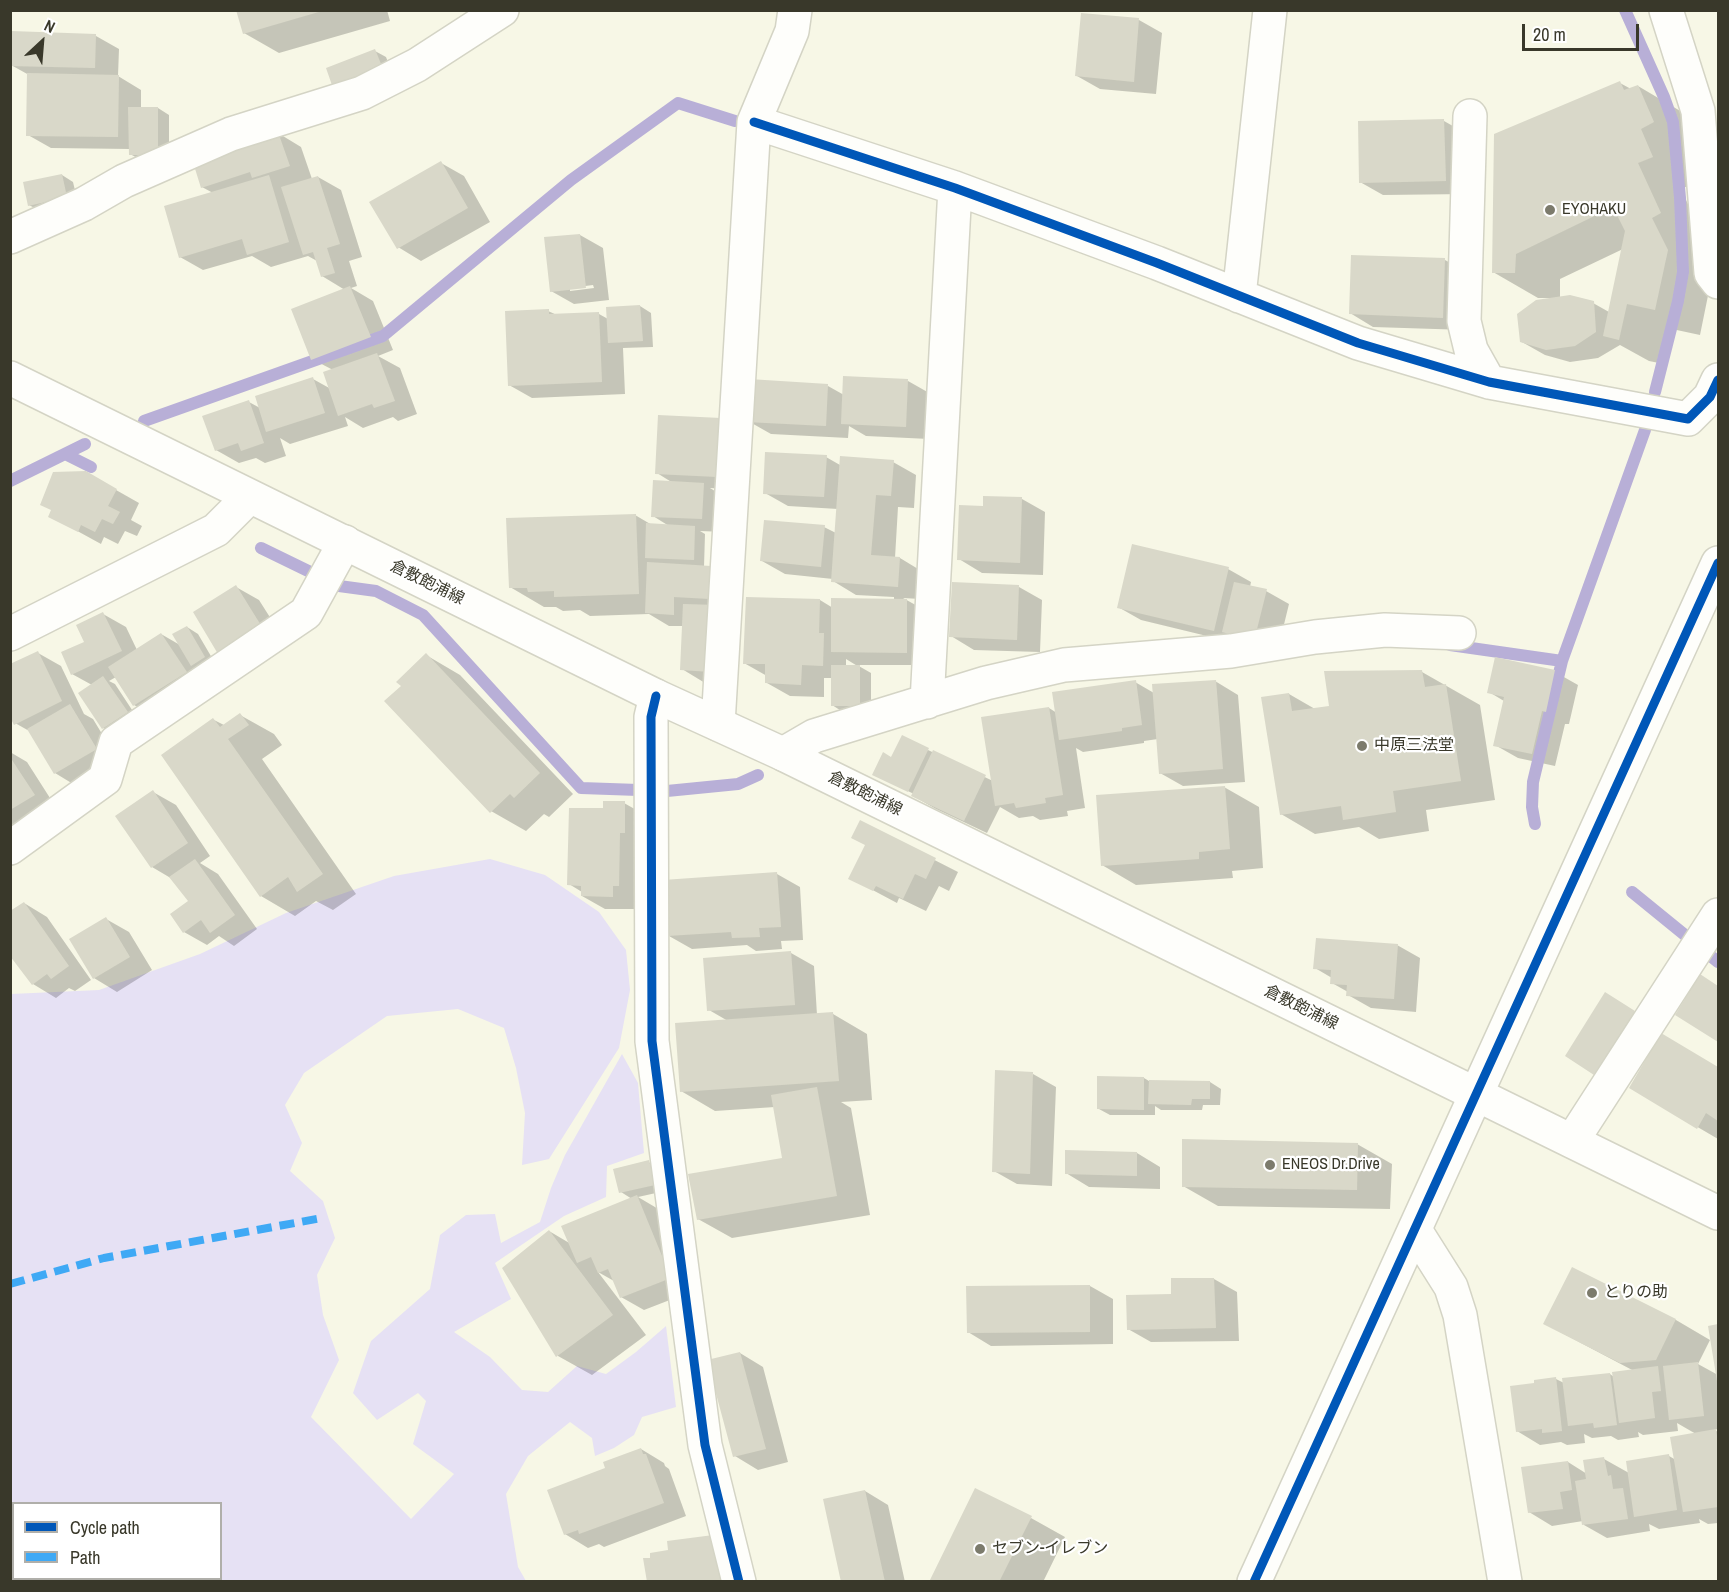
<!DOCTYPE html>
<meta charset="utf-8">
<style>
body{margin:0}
#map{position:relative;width:1729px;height:1592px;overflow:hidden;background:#f7f7e6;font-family:"Archivo Narrow",sans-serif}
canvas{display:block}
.frame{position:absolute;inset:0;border:12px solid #39382a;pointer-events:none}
.legend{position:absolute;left:12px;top:1502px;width:210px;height:78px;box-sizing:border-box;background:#fff;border:2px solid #b0afaa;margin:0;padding:8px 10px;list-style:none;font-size:18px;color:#39382a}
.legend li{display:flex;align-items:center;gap:12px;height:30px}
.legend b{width:30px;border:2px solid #b0afaa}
.north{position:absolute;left:12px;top:12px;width:60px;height:60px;-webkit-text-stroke:4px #fff;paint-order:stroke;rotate:26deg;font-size:16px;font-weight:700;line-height:24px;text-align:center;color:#39382a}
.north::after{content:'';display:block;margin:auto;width:21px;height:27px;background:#39382a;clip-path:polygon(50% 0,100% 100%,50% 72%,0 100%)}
.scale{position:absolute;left:1522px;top:24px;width:117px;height:27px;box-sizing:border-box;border:3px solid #39382a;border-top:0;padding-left:8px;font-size:18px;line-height:21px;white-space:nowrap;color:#39382a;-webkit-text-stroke:4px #fff;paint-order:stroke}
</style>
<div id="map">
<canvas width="1729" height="1592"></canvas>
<div class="frame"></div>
<ul class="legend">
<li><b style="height:8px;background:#0057b8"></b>Cycle path</li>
<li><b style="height:8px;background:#3fa9f5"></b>Path</li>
</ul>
<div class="north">N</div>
<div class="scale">20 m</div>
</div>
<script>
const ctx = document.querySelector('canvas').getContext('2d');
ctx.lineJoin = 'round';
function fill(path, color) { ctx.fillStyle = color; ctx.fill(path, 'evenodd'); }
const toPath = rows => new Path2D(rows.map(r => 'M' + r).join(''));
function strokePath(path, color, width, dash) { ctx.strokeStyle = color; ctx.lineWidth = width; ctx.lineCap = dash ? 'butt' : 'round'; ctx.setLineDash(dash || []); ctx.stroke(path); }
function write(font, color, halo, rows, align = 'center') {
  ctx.font = font + ' "Archivo Narrow","Noto Sans JP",sans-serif'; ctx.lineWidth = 4.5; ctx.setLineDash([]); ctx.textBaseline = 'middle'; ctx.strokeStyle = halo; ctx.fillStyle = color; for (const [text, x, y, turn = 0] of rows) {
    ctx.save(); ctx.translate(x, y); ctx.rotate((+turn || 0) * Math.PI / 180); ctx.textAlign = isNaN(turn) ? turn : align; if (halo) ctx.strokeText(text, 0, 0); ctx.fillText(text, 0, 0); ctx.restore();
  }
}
const green = toPath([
 [490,859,545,875,599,912,626,950,630,990,619,1048,549,1159,522,1165,525,1113,516,1068,504,1028,458,1009,387,1016,304,1073,285,1105,302,1143,290,1171,323,1201,335,1238,317,1275,323,1315,339,1360,311,1417,411,1519,454,1474,413,1444,426,1401,418,1393,377,1420,353,1393,371,1341,430,1289,440,1235,466,1215,495,1214,501,1243,540,1222,551,1188,565,1155,622,1054,638,1083,644,1153,607,1166,606,1197,564,1216,495,1263,511,1299,454,1332,490,1357,522,1390,548,1392,577,1366,606,1374,636,1352,666,1326,676,1407,642,1417,634,1435,614,1448,595,1456,592,1438,570,1422,528,1456,506,1494,518,1567,526,1581,100,1581,101,1578,220,1578,220,1504,14,1504,13,1507,11,1503,11,994,99,990,200,954,286,913,394,876]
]);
const shadow = toPath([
 [238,10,387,10,390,21,279,53,244,33],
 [1083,15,1139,20,1162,33,1156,94,1100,89,1077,76],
 [96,36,119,49,118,76,141,90,141,108,158,108,169,115,169,160,141,160,130,154,130,149,51,148,28,135,29,75,11,65],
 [375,51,386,57,393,75,345,93],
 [1620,83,1631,89,1638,86,1682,112,1698,148,1684,154,1697,182,1681,189,1704,239,1712,276,1700,335,1672,329,1664,364,1649,361,1620,345,1598,358,1570,362,1545,355,1522,342,1550,298,1538,298,1493,272],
 [1623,249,1609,312,1593,303,1560,298,1560,279],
 [1444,121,1467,134,1468,194,1383,195,1360,182],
 [278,133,301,147,312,179,318,177,341,190,362,257,349,261,357,286,351,288,373,301,393,350,378,356,400,368,417,414,398,421,393,417,363,428,345,417,348,426,290,444,280,438,286,456,265,463,256,458,239,463,216,450,249,402,260,408,313,379,331,389,333,370,312,359,345,290,322,276,317,261,308,256,271,267,252,256,203,270,180,257,213,193,202,187],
 [441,163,464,176,490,222,421,261,398,247],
 [62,175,73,182,78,203,40,211,29,205],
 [580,235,603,248,609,300,574,304,551,291],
 [593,285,594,288,570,291,570,288],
 [1445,260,1468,273,1466,330,1373,327,1350,313],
 [640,306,651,313,653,347,623,348,625,394,532,398,509,385,548,311,557,315,599,314,608,319],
 [908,381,931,394,929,439,866,436,849,426,848,438,771,434,748,421,828,386,844,395],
 [660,417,740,490,710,488,726,498,725,532,700,531,705,534,704,567,711,567,705,683,682,669,683,626,669,626,649,614,590,616,580,610,563,611,556,607,544,607,510,587,635,515,652,525,669,526,653,516,673,483,657,473],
 [826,457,840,465,893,462,916,475,914,508,898,507,895,558,900,558,923,572,920,599,903,598,930,613,930,665,857,665,871,673,871,712,843,712,832,705,833,678,824,678,824,697,790,696,767,683,767,676,744,663,820,600,833,608,894,600,894,597,856,595,833,581,833,579,785,574,762,561,824,527,836,533,838,509,788,506,765,493],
 [846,659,859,667,846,667],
 [86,473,139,503,131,520,142,526,137,536,125,531,118,544,104,537,101,544,50,516],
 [1022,499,1045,512,1043,575,982,573,959,559,985,507],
 [1228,569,1251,582,1250,587,1266,591,1289,604,1277,653,1141,620,1118,607],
 [236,587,259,600,285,641,219,653],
 [1019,587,1042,600,1040,652,974,650,951,636],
 [103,614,126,627,137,650,161,634,180,645,187,627,198,634,215,663,157,718,134,705,116,677,109,681,115,684,138,719,115,735,103,728,80,693,92,685,72,674,86,642],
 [38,653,61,666,84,714,93,719,119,762,78,787,55,773,31,732,15,723],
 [426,655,460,675,573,794,549,817,544,814,526,831,491,811],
 [1496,659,1555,672,1578,685,1569,724,1565,724,1555,766,1518,758,1495,745,1504,701,1489,692],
 [1422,672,1480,705,1495,800,1426,810,1429,831,1379,839,1359,827,1315,834,1281,814,1289,694,1315,709,1331,707],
 [1215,681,1238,695,1245,782,1183,786,1160,773,1158,739,1144,741,1144,743,1083,752,1076,748,1085,808,1067,811,1068,816,1040,820,1033,816,1019,818,1000,807,987,833,936,809,913,796,914,794,885,780,892,759,928,750,993,781,1049,708,1057,713,1135,682,1154,693],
 [240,715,274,734,282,745,262,759,356,894,333,910,316,901,295,916,261,896,214,720,224,725],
 [10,752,27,762,57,809,22,830,10,824],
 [1224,787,1259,807,1263,868,1232,871,1233,878,1136,885,1102,865],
 [153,792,176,805,210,856,200,863,218,874,257,929,234,946,219,936,207,945,184,932,190,902,174,880,152,867],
 [624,803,647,816,636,909,605,909,582,896,582,892,569,884,605,809],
 [860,822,958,872,949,891,939,886,926,911,899,898,897,903,850,878,866,845],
 [777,874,800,887,803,940,781,941,782,949,756,951,747,945,692,949,669,936],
 [24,903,47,917,91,980,75,991,69,988,56,998,33,984],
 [106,919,129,932,152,970,117,992,94,978],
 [1397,945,1420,958,1416,1012,1371,1008,1348,995,1348,992,1332,983,1332,978,1315,968],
 [791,953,814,966,817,1015,833,1014,867,1034,872,1100,841,1102,851,1108,870,1215,732,1238,698,1219,784,1159,775,1107,715,1111,681,1091,728,1021,709,1010],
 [1700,976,1718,987,1718,1040,1677,1014],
 [1628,1008,1657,1025,1618,1087,1595,1074],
 [1662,1035,1718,1068,1718,1139,1631,1088],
 [1033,1074,1056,1087,1052,1186,1017,1184,994,1171],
 [1144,1078,1149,1081,1210,1082,1221,1089,1220,1105,1203,1105,1202,1110,1161,1110,1155,1106,1155,1115,1110,1115,1099,1109],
 [1357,1144,1392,1164,1390,1209,1218,1206,1183,1186],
 [1137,1153,1160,1167,1160,1189,1089,1187,1066,1173],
 [648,1162,660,1168,665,1191,638,1197,660,1210,693,1291,644,1310,621,1297,614,1281,598,1272,646,1335,592,1375,558,1356,549,1231,571,1244,632,1199,621,1192],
 [1573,1269,1676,1320,1710,1340,1698,1364,1718,1375,1710,1327,1718,1326,1718,1429,1714,1430,1718,1432,1718,1523,1708,1524,1699,1519,1700,1523,1659,1529,1649,1524,1650,1531,1607,1538,1584,1525,1583,1521,1552,1526,1529,1512,1568,1462,1587,1474,1604,1459,1629,1473,1669,1456,1676,1460,1696,1434,1677,1423,1678,1431,1643,1435,1638,1432,1639,1437,1618,1440,1611,1436,1592,1438,1584,1434,1585,1443,1567,1445,1561,1442,1540,1445,1517,1431,1536,1384,1556,1379,1564,1383,1610,1374,1614,1377,1634,1371,1545,1324],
 [1172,1279,1214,1279,1237,1292,1239,1341,1151,1342,1128,1329,1173,1295],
 [1090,1286,1113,1299,1113,1344,991,1346,968,1332],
 [740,1353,763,1367,788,1462,758,1470,735,1456],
 [641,1449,664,1463,665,1466,669,1469,686,1516,604,1547,599,1544,588,1548,565,1534,607,1469],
 [865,1491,888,1505,905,1582,843,1582],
 [1031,1518,1065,1537,1043,1582,930,1582],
 [19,1578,95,1578,95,1582,24,1582]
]);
const stream = toPath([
 [1625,10,1664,97,1673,122,1680,198,1683,272,1678,301,1655,392],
 [144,421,383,336,571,180,678,103,735,121],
 [65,454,91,467],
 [10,481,85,444],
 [261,548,339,586,376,591,423,615,581,788,667,791,738,784,758,775],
 [1450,645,1562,661,1645,430],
 [1535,824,1532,807,1533,782,1562,661],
 [1632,892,1718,962]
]);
const building = toPath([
 [236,10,322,10,322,11,243,34],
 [1081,13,1139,18,1134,82,1075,76],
 [11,31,96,34,95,68,10,66],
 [375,49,383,69,333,88,326,68],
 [27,73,119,75,118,137,26,136],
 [1620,81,1624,90,1638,85,1654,122,1641,129,1653,157,1638,163,1661,213,1652,218,1668,250,1655,310,1627,304,1619,340,1603,336,1625,231,1613,207,1516,254,1515,273,1492,273,1494,134],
 [128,107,158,107,158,155,129,155],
 [1444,119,1446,181,1359,183,1358,121],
 [278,132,290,166,252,178,250,172,201,188,192,159],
 [441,161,468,208,397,249,369,202],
 [62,174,67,197,28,206,23,182],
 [269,175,289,242,247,255,242,239,179,258,164,206],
 [318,176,340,244,327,248,335,273,321,277,313,252,303,255,281,187],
 [580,234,586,288,550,292,544,237],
 [1351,255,1445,258,1443,318,1349,314],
 [350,286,371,337,311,360,291,309],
 [1570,295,1594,301,1596,332,1575,346,1546,350,1520,342,1517,314,1536,300],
 [640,305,643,341,608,343,606,307],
 [549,309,549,314,599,312,602,382,508,386,505,311],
 [377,353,395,401,374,408,372,404,338,416,323,372],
 [843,376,908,379,906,427,841,424],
 [313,377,325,413,266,432,255,396],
 [749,379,828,384,826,426,747,422],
 [249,400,264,443,241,451,238,443,215,451,202,416],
 [658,415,721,418,718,477,655,474],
 [765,452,827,455,824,497,763,494],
 [840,456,894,460,891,496,876,495,871,555,900,557,898,587,831,582],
 [86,471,117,489,108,506,120,512,113,524,102,519,95,532,81,525,78,532,48,517,51,510,40,505,53,472],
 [653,480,704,483,702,519,651,517],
 [983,496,1022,497,1020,563,957,560,959,505,983,506],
 [636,514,639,594,554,597,554,591,528,592,527,588,509,588,506,518],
 [764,520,825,525,821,567,760,561],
 [646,523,695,526,694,560,645,558],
 [1132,544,1229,567,1214,631,1117,608],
 [647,562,711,566,710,599,674,597,674,615,645,613],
 [952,582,1019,585,1017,640,949,637],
 [1234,582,1267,589,1254,641,1222,632],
 [236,585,262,627,218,654,193,612],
 [746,597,820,599,819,633,824,633,823,666,802,665,801,685,765,683,765,664,743,664],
 [831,598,907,599,907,653,831,652],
 [683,604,716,605,712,672,680,670],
 [103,612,122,651,71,675,61,652,84,642,76,625],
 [187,626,205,657,191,666,172,634],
 [161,633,187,672,133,706,108,667],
 [38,651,62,701,14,725,10,717,10,664],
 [426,653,540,773,514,798,510,794,490,813,384,701,401,686,396,682],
 [1495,657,1555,670,1546,712,1542,711,1532,754,1493,746,1504,697,1487,693],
 [831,665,860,665,860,706,831,706],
 [1422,670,1425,687,1446,684,1461,781,1393,791,1396,812,1343,820,1341,806,1280,815,1261,697,1289,693,1292,711,1329,706,1324,671],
 [103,676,128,712,102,729,78,693],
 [1136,680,1142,725,1122,728,1122,731,1059,740,1052,692],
 [1216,680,1223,769,1159,774,1152,684],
 [70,704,97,749,54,774,27,729],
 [1049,707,1063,795,1045,798,1046,803,1016,808,1014,803,995,806,981,717],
 [240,713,249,725,228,739,323,874,297,892,288,877,260,897,161,755,213,718,220,727],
 [902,735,929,748,908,792,872,775,883,752,891,757],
 [933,750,986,775,964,821,911,796],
 [10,757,35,795,10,810],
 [1225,786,1230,849,1199,852,1199,859,1101,866,1096,795],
 [153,790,188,843,151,868,115,816],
 [603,801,625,801,625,833,620,833,619,886,613,886,613,897,581,896,581,886,567,885,569,808,603,808],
 [860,820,936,858,926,879,915,874,903,899,876,886,873,891,848,879,865,845,851,838],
 [195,859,235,915,210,933,201,920,183,933,170,914,188,901,169,877],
 [777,872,781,927,759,928,760,937,732,938,731,932,667,936,663,880],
 [24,902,69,966,51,979,47,974,32,985,10,956,10,911],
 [106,917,130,957,93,979,69,939],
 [1316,938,1398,944,1394,999,1346,996,1347,985,1330,984,1331,970,1313,969],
 [791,951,795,1005,707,1011,703,958],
 [1700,974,1718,986,1718,1042,1675,1015],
 [1605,992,1635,1011,1594,1075,1565,1056],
 [833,1012,839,1081,680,1092,675,1023],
 [1661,1033,1718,1067,1718,1121,1706,1113,1697,1129,1629,1088],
 [995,1070,1033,1072,1030,1174,992,1172],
 [1097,1076,1144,1077,1144,1110,1097,1109],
 [1149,1080,1210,1081,1210,1099,1192,1099,1191,1105,1148,1104],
 [817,1087,837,1196,697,1220,688,1174,782,1158,771,1095],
 [1182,1139,1358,1143,1357,1190,1182,1187],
 [1065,1150,1137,1152,1137,1176,1065,1174],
 [649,1160,655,1185,619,1193,613,1169],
 [637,1195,671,1278,620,1298,608,1269,598,1273,591,1257,577,1263,561,1226],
 [549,1230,613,1315,556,1357,502,1268],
 [1572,1267,1676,1319,1656,1360,1620,1363,1543,1324],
 [1171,1278,1214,1278,1216,1328,1127,1330,1126,1295,1171,1294],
 [1090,1285,1090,1332,967,1333,966,1286],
 [1718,1324,1718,1381,1717,1381,1708,1326],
 [740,1352,766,1449,733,1457,707,1360],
 [1698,1362,1704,1416,1669,1420,1663,1366],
 [1658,1366,1661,1391,1652,1392,1655,1418,1619,1423,1612,1372],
 [1610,1373,1617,1425,1594,1428,1593,1423,1568,1426,1562,1378],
 [1556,1377,1562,1431,1542,1433,1542,1429,1516,1432,1510,1386,1534,1383,1534,1380],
 [1716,1429,1718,1443,1718,1507,1683,1512,1670,1437],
 [641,1448,643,1454,646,1454,664,1503,579,1534,578,1530,564,1535,547,1490,605,1468,603,1462],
 [1669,1454,1677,1510,1634,1517,1626,1461],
 [1604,1457,1608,1476,1611,1475,1613,1489,1623,1488,1628,1519,1582,1525,1575,1481,1586,1479,1583,1460],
 [1568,1461,1572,1490,1560,1492,1563,1509,1528,1513,1521,1467],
 [975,1488,1032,1516,999,1582,929,1582],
 [865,1490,885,1582,841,1582,823,1499],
 [721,1534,727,1582,647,1582,643,1558,650,1558,650,1553,668,1550,667,1541],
 [35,1578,71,1578,70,1582,46,1582]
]);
const street = toPath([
 [1666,10,1698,111,1711,273,1718,282],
 [1470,116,1464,321,1471,350,1489,382],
 [754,122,955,188,1157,263,1358,343,1489,382,1688,419,1710,397,1718,380],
 [10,237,84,204,124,181,231,134,362,93,417,65,502,10],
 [1239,296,1270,10],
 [10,634,216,530,249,497],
 [656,696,651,717,652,1041,705,1445,739,1582],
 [927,702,955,188],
 [718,724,754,122,792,31,795,10],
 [783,754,814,736,986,683,1064,665,1231,651,1315,637,1385,630,1459,633],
 [10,848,105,779,116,742,306,613,345,542],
 [1572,1141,1718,915],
 [1415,1230,1451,1287,1460,1315,1505,1582]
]);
const secondary = toPath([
 [1254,1582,1718,563]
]);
const primary = toPath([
 [10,378,656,696,783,754,1718,1213]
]);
const quiet = toPath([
 [10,1284,104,1258,322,1218]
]);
const cycleway = toPath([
 [754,122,955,188,1157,263,1358,343,1489,382,1688,419,1710,397,1718,380],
 [656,696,651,717,652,1041,705,1445,739,1582],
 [1254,1582,1718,563]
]);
const markers = [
 [1550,210,6,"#7c7b6c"],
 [1362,746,6,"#7c7b6c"],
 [1270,1165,6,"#7c7b6c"],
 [1592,1293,6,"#7c7b6c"],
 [980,1549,6,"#7c7b6c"]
];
const poiNames = [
 ["EYOHAKU",1562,210],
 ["中原三法堂",1374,746],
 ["ENEOS Dr.Drive",1282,1165],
 ["とりの助",1604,1293],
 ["セブン-イレブン",992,1549]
];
const streetNames = [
 ["倉敷飽浦線",427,583,26],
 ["倉敷飽浦線",865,794,26],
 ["倉敷飽浦線",1301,1008,26]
];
fill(green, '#e6e1f4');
fill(shadow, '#0003');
strokePath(stream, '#b8afd7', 12);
fill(building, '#d9d8c9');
strokePath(street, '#d4d4c5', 36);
strokePath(secondary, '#d4d4c5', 36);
strokePath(primary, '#d4d4c5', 36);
strokePath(street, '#fefefb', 33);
strokePath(secondary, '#fefefb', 33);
strokePath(primary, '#fefefb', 33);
strokePath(quiet, '#3fa9f5', 8, [15, 8]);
strokePath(cycleway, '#0057b8', 9);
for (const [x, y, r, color] of markers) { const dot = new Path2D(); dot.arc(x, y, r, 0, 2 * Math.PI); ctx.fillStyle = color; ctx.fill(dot); strokePath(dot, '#fff', 2); }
write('16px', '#39382a', '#fff', poiNames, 'left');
write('16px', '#39382a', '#fff', streetNames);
</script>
